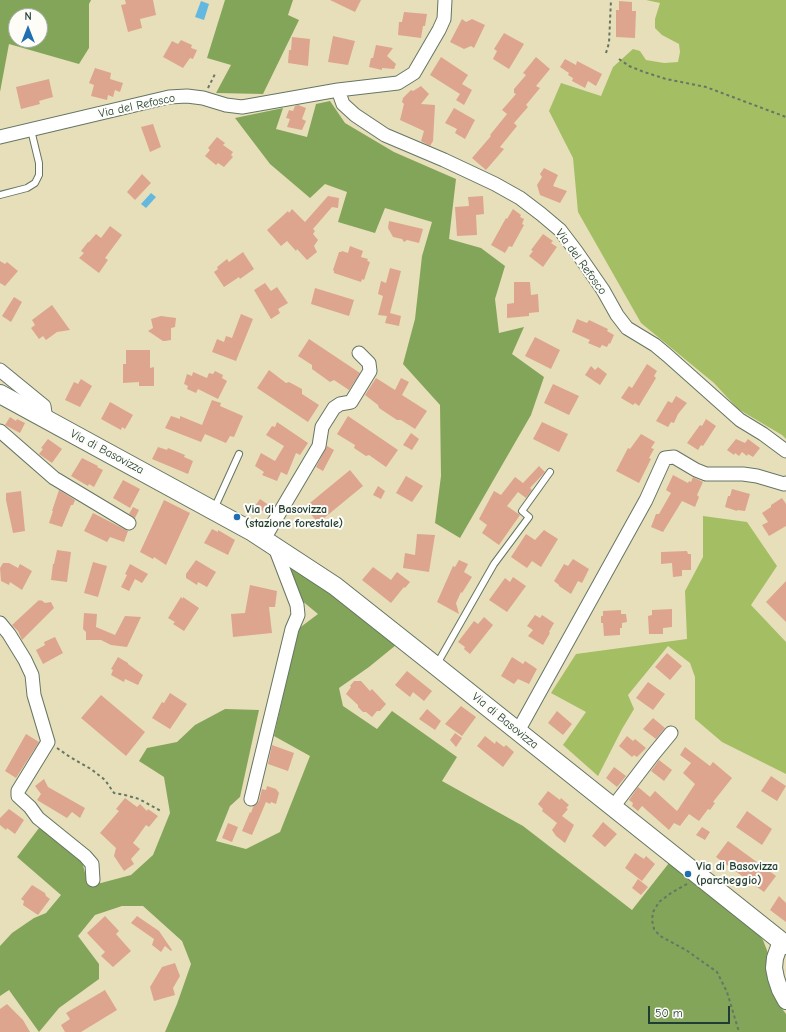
<!DOCTYPE html>
<style>
body{margin:0}
#map{position:relative;width:786px;height:1032px;overflow:hidden;background:#e7dfba;font-family:"Comic Neue",sans-serif}
canvas{display:block}
.north{position:absolute;left:8px;top:8px;width:40px;height:40px;box-sizing:border-box;background:#fdfcf7;border:1px solid #a4b0a9;border-radius:50%;rotate:0deg;font-size:11px;font-weight:700;line-height:16px;text-align:center;color:#1f3d34}
.north::after{content:'';display:block;margin:auto;width:14px;height:18px;background:#1f6fb2;clip-path:polygon(50% 0,100% 100%,50% 72%,0 100%)}
.scale{position:absolute;left:648px;top:1006px;width:82px;height:18px;box-sizing:border-box;border:2px solid #1f3d34;border-top:0;padding-left:5px;font-size:12px;line-height:14px;white-space:nowrap;color:#1f3d34;-webkit-text-stroke:3px #fdfcf7;paint-order:stroke}
</style>
<div id="map">
<canvas width="786" height="1032"></canvas>
<div class="north">N</div>
<div class="scale">50 m</div>
</div>
<script>
const ctx = document.querySelector('canvas').getContext('2d');
ctx.lineJoin = 'round';
function fill(path, color) { ctx.fillStyle = color; ctx.fill(path, 'evenodd'); }
const toPath = rows => new Path2D(rows.map(r => 'M' + r).join(''));
function strokePath(path, color, width, dash) { ctx.strokeStyle = color; ctx.lineWidth = width; ctx.lineCap = dash ? 'butt' : 'round'; ctx.setLineDash(dash || []); ctx.stroke(path); }
function write(font, color, halo, rows, align = 'center') {
  ctx.font = font + ' "Comic Neue",sans-serif'; ctx.lineWidth = 4; ctx.setLineDash([]); ctx.textBaseline = 'middle'; ctx.strokeStyle = halo; ctx.fillStyle = color; for (const [text, x, y, turn = 0] of rows) {
    ctx.save(); ctx.translate(x, y); ctx.rotate((+turn || 0) * Math.PI / 180); ctx.textAlign = isNaN(turn) ? turn : align; if (halo) ctx.strokeText(text, 0, 0); ctx.fillText(text, 0, 0); ctx.restore();
  }
}
const green = toPath([
 [646,0,786,0,786,439,782,435,738,409,714,383,641,323,578,212,573,158,549,111,561,83,601,96,613,67,633,49,640,51,646,60,664,63,678,62,680,52,679,44,662,35,655,28,655,19,660,3],
 [703,516,747,522,777,566,751,605,786,642,786,774,722,742,695,719,695,677,690,663,668,646,628,695,634,709,622,729,598,776,563,745,586,712,551,693,576,654,687,639,685,591,703,557]
]);
const forest = toPath([
 [0,0,91,0,89,4,89,48,79,64,9,44,0,92],
 [16,16,40,16,40,40,16,40],
 [225,0,293,0,288,15,299,20,263,94,216,93,231,65,207,58],
 [330,101,345,123,394,152,456,179,449,239,481,248,505,266,495,299,499,333,524,327,512,354,544,377,531,415,460,538,435,523,441,476,440,405,403,364,415,319,422,256,432,222,385,208,375,233,338,222,347,192,325,184,310,198,270,164,235,118,283,108,276,129,307,137,316,104],
 [286,561,317,583,396,645,369,667,339,688,343,706,377,729,392,711,457,757,442,781,523,826,632,910,669,863,755,930,763,940,768,953,767,978,780,1006,786,1014,786,1032,165,1032,177,1004,191,964,182,941,143,906,122,906,95,915,78,936,99,964,99,979,59,1008,39,1032,9,990,0,996,0,946,12,933,34,918,46,913,61,895,17,857,39,828,67,847,82,861,88,885,101,883,131,875,153,855,170,813,164,777,139,761,147,748,177,742,195,725,225,709,259,710,240,797,230,806,216,841,246,849,280,832,310,756,274,736,298,629,318,614,301,600]
]);
const water = toPath([
 [201,1,209,4,204,20,195,17],
 [151,193,156,197,146,208,141,204]
]);
const building = toPath([
 [125,0,153,0,156,15,140,19,142,28,128,32,121,5,126,4],
 [330,0,361,0,355,12],
 [619,1,632,2,632,11,636,11,635,38,616,37,616,10,619,10],
 [404,12,427,14,425,26,423,26,421,38,398,35,399,22,402,22],
 [462,19,466,22,472,19,485,25,474,48,471,46,464,49,450,42],
 [504,33,524,44,509,69,493,59,497,51,494,49],
 [333,36,355,41,348,65,328,62],
 [292,37,310,39,308,66,288,63,289,50,291,50],
 [181,40,192,45,191,48,197,50,193,59,190,58,183,68,163,57,172,41,178,44],
 [376,45,393,48,387,56,396,64,394,69,382,68,382,70,369,67,371,58,373,58],
 [441,57,468,75,462,84,472,90,464,105,456,100,460,94,430,75],
 [536,57,550,69,536,86,540,88,526,105,528,107,514,123,517,126,500,147,504,149,486,170,472,158,491,136,490,135,507,114,502,110,516,94,514,93,514,89,526,75,523,73],
 [565,59,576,65,577,61,602,74,596,86,588,81,585,88,572,81,573,78,568,75,569,73,560,67],
 [95,68,111,73,110,79,123,83,120,92,115,90,113,97,108,95,107,100,91,96,94,85,89,83],
 [49,79,53,97,39,101,40,104,21,109,16,87],
 [421,86,429,94,421,104,435,105,433,141,430,146,421,141,424,131,400,120,404,104,402,102,403,98,411,90,413,91],
 [298,105,306,108,302,119,306,121,302,130,287,127,290,119,286,118,289,110,293,111,295,106],
 [454,108,475,120,465,139,455,133,457,129,445,123],
 [153,124,161,147,150,152,141,127],
 [217,137,225,143,223,145,233,152,231,155,233,157,224,167,218,163,216,165,205,156,210,150,208,148],
 [544,168,558,175,553,186,567,191,560,203,540,195,537,185,542,177,540,174],
 [142,174,151,183,135,200,127,192],
 [328,196,339,198,338,208,332,207,313,229,315,231,313,234,318,240,314,246,317,252,307,260,297,249,296,251,287,241,281,246,267,230,288,211,289,213,292,209,305,222],
 [483,196,484,214,476,215,477,235,457,236,455,207,469,206,468,197],
 [513,209,521,215,520,217,524,219,522,224,524,225,512,247,509,246,505,253,491,245,506,218,507,219],
 [389,221,423,229,419,243,407,240,404,242,402,239,393,237,388,228],
 [110,226,122,235,105,258,108,260,99,273,79,258,84,253,81,251,88,242,89,242,96,234,101,238],
 [543,234,553,241,551,243,557,247,543,267,529,256,533,251,531,250],
 [350,246,363,251,361,257,368,259,367,261,370,262,364,280,362,279,361,282,334,273,334,271,333,270,339,252,341,252,342,251,348,253],
 [243,252,254,269,240,279,239,277,224,287,214,272,218,269,217,267,227,259,229,262],
 [0,261,5,264,7,262,18,271,5,286,0,283],
 [390,268,401,271,390,313,401,316,399,326,385,323,387,316,378,315,383,296,378,294,381,281,386,283],
 [514,282,530,282,531,295,538,294,539,312,529,313,529,316,507,318,507,304,514,303],
 [265,283,271,291,277,287,288,303,278,309,280,313,271,319,254,290],
 [315,288,354,300,349,316,311,304],
 [14,297,22,302,11,322,2,316],
 [52,305,70,330,57,332,46,340,43,336,39,339,31,328,35,325,32,320],
 [241,314,253,319,236,361,212,352,217,339,224,342,226,336,232,338],
 [161,316,176,318,175,327,171,328,171,340,165,341,163,341,148,331,153,328,151,319],
 [577,319,587,323,589,320,608,329,607,331,614,335,610,344,609,343,607,347,602,345,600,348,588,343,590,340,572,332],
 [535,337,560,350,551,369,525,356],
 [309,339,360,373,349,390,334,380,330,382,312,369,312,365,298,356],
 [126,350,150,350,150,368,154,367,154,386,139,386,139,382,123,383,123,364,126,364],
 [647,364,657,371,654,376,656,378,639,406,635,403,633,405,621,398,629,386,632,388],
 [591,366,595,370,598,367,607,374,600,385,585,375],
 [269,370,286,383,289,382,302,389,302,394,319,405,308,422,257,388],
 [215,371,223,375,222,378,227,381,218,399,198,389,196,393,187,389,188,386,184,384,187,374,192,376,193,372,207,378,209,373,213,374],
 [376,378,395,390,401,378,409,382,402,395,427,411,415,429,401,420,397,420,379,408,378,405,365,395],
 [81,379,92,386,80,407,65,400,74,382,78,384],
 [553,384,579,396,569,415,544,403],
 [676,396,687,403,678,414,674,423,671,422,668,427,656,421,668,401,672,403],
 [212,400,221,403,220,406,243,416,234,437,230,436,226,443,205,434,201,442,165,428,171,416,180,419,180,416,202,425],
 [110,402,133,415,125,429,122,427,121,430,101,419],
 [348,416,398,450,386,467,369,455,366,456,354,448,355,445,337,434],
 [10,417,16,421,17,419,25,423,20,433,5,425],
 [706,419,716,426,703,446,701,445,698,450,687,443,700,425,702,426],
 [277,422,308,443,300,455,296,453,287,475,281,472,277,481,262,475,264,472,255,466,261,453,275,461,284,446,266,435,272,426,275,427],
 [542,422,568,434,559,452,533,439],
 [411,433,419,439,412,450,403,445],
 [641,434,655,442,651,448,654,449,649,458,651,459,639,483,616,471,628,448,630,449],
 [48,439,62,449,52,463,39,454,43,449,41,448],
 [736,439,745,443,748,439,760,448,753,457,748,454,747,456,742,452,739,456,735,453,734,455,727,450],
 [327,446,334,450,323,471,316,467],
 [158,447,167,450,168,448,185,455,184,457,193,461,188,474,152,459],
 [82,458,98,466,97,467,103,470,94,487,89,484,88,486,71,476],
 [539,466,545,472,530,488,532,490,526,498,518,492,507,506,520,515,499,545,482,533,487,525,479,519,494,491,501,495,515,477,523,483],
 [350,470,363,486,318,523,305,507],
 [673,475,688,483,689,481,691,482,693,477,703,482,697,495,699,497,695,507,682,501,663,532,651,527,656,514,659,514,671,493,666,490],
 [406,476,423,486,412,502,396,493],
 [123,480,140,489,130,508,113,498],
 [378,486,385,491,381,499,373,495],
 [732,489,750,494,745,511,737,510,737,511,725,507,728,496,730,496],
 [59,490,75,500,73,505,71,505,62,527,49,523,53,511,52,511],
 [21,491,25,531,13,533,6,500,6,493],
 [782,498,786,504,786,526,769,536,762,525,768,522,762,513,771,507,771,505],
 [260,499,273,508,269,515,255,506],
 [164,500,190,513,166,565,154,557,153,559,140,552],
 [133,507,139,510,135,518,129,514],
 [93,513,128,531,124,542,110,537,107,542,84,531],
 [212,529,218,532,218,530,235,540,228,555,204,543],
 [544,530,558,539,541,567,532,561,527,568,511,557,526,534,535,540],
 [417,534,435,535,429,572,403,568,405,553,415,555],
 [57,550,71,552,67,582,51,580,53,564,54,564],
 [687,551,688,554,691,554,691,570,682,570,682,576,673,577,672,563,661,564,661,552],
 [573,559,589,569,582,583,578,581,571,594,559,586,559,585,554,581,564,564,568,566],
 [196,560,216,572,207,587,198,582,197,585,186,578,186,574],
 [459,560,468,564,464,572,472,577,462,593,461,592,456,603,459,614,437,602,453,566,455,567],
 [93,562,107,566,98,597,84,593],
 [3,563,9,563,18,568,20,564,32,571,22,590,10,582,9,585,1,581,0,568],
 [130,564,148,574,142,583,135,579,129,591,121,587,127,575,125,574],
 [373,567,391,580,397,572,410,582,405,588,404,587,391,603,362,580],
 [513,577,526,586,507,612,489,600,505,578,510,582],
 [786,581,786,622,766,602],
 [250,585,277,591,275,607,269,607,272,633,233,637,231,614,245,613],
 [181,597,183,599,183,597,199,608,184,631,173,624,175,622,168,618],
 [39,600,40,601,41,600,45,603,51,602,54,608,22,640,18,631,12,625],
 [672,609,672,627,663,628,663,634,649,634,648,616,652,615,652,610],
 [621,610,621,614,626,614,627,622,622,623,622,628,620,628,620,635,604,636,603,623,601,623,601,616,603,616,603,611],
 [84,613,97,614,96,627,115,635,125,616,141,617,127,647,111,645,101,640,86,640,86,632,83,629],
 [535,615,540,618,542,615,554,623,549,632,550,633,543,645,528,636,533,630,527,626],
 [484,617,493,625,470,654,464,649,465,647,458,642,474,621,478,624],
 [55,637,63,653,43,664,36,650,45,645,44,642],
 [667,653,682,666,670,680,655,667],
 [118,657,128,663,128,664,143,675,138,685,125,679,124,682,111,675,113,670,111,669],
 [512,657,523,664,525,661,537,669,529,684,518,679,514,684,501,676],
 [407,671,432,691,424,701,413,692,410,697,395,685],
 [354,681,361,681,370,691,372,689,386,704,380,711,377,711,372,717,366,712,363,712,358,707,358,705,346,694,351,687,350,686],
 [648,682,665,694,653,710,636,698],
 [170,693,187,704,170,729,152,718,162,702,164,703],
 [101,695,145,732,126,756,81,718],
 [461,706,476,717,462,736,445,724],
 [427,709,441,721,435,730,419,719],
 [557,711,572,724,563,735,548,723],
 [653,718,665,728,656,739,643,729],
 [455,733,462,738,456,747,450,740],
 [26,734,39,742,16,778,5,771],
 [485,736,495,744,496,741,504,747,506,745,514,752,503,767,477,746],
 [627,736,633,741,635,739,646,748,637,757,634,755,632,757,619,746],
 [272,745,294,753,288,771,268,764],
 [685,747,710,766,713,762,732,778,713,802,715,803,710,810,708,809,699,821,689,814,680,826,674,823,669,830,642,806,638,811,632,806,633,803,629,800,638,787,650,797,655,791,677,811,695,784,683,773,691,763,680,755],
 [659,760,672,770,664,781,651,771],
 [614,767,626,776,617,787,606,778],
 [771,776,786,786,777,801,761,791],
 [44,779,48,787,85,808,80,818,72,812,67,818,37,800,41,794,35,786],
 [267,786,276,789,279,793,276,804,271,802,270,804,266,802,252,835,242,831,250,812,251,813,253,807,259,801,262,789,266,790],
 [548,791,560,800,561,798,569,805,566,808,568,809,562,816,574,825,565,843,556,836,552,830,557,823,542,811,543,809,538,804],
 [125,798,137,807,140,804,147,811,148,809,158,816,149,827,146,825,133,843,140,849,131,859,134,864,124,871,114,856,116,848,100,833,119,811,116,809],
 [9,809,24,820,15,834,7,828,6,830,0,825,0,818],
 [747,811,772,829,762,845,736,827],
 [603,822,617,834,605,847,592,836],
 [228,823,238,827,232,842,222,838],
 [702,827,710,832,705,840,696,835],
 [728,841,776,876,764,892,716,857],
 [635,853,644,859,646,856,655,864,642,881,625,868],
 [638,879,648,887,641,895,632,888],
 [32,885,45,893,46,896,50,899,38,915,23,905,24,901,21,899],
 [779,896,786,903,786,922,770,910],
 [105,916,119,931,116,934,131,951,113,967,101,956,105,952,87,933],
 [137,916,159,931,172,950,171,951,165,946,161,952,152,945,154,939,131,923],
 [175,963,180,976,173,988,175,995,154,1001,150,987,162,967],
 [105,990,117,1010,81,1032,65,1032,61,1025,70,1019,66,1013],
 [7,1004,23,1020,30,1032,0,1032,0,1009]
]);
const path = toPath([
 [606,53,609,43,611,0],
 [619,59,629,66,644,72,666,79,706,87,786,117],
 [208,88,216,72],
 [57,748,70,757,91,769,105,780,114,793,125,795,139,799,161,811],
 [687,884,671,893,659,902,653,912,652,920,654,929,660,936,686,950,717,972,727,992,739,1032]
]);
const service = toPath([
 [0,195,27,188,35,183,39,175,39,163,31,130],
 [214,509,239,454],
 [437,664,494,564,529,517,522,511,550,472]
]);
const minor = toPath([
 [338,90,398,83,414,73,439,30,444,19,445,0],
 [0,137,169,97,187,96,203,98,226,105,242,107,338,90,343,104,355,115,385,135,444,160,495,184,520,198,541,214,560,230,576,251,603,290,617,315,627,328,655,345,667,355,740,420,763,434,786,451],
 [0,370,44,406,46,420],
 [0,431,54,478,129,523],
 [264,539,319,446,322,427,334,408,340,404,351,402,370,371,369,363,359,353],
 [0,623,9,634,25,660,32,675,34,695,48,742,18,791,18,796,30,807,38,818,85,856,92,864,93,880],
 [518,731,646,500,665,458,674,457,696,470,706,474,743,474,757,476,784,484,786,483],
 [251,799,292,629,298,615,297,605,274,545],
 [613,807,652,756,671,733]
]);
const tertiary = toPath([
 [781,941,775,958,774,968,776,978,780,990,786,1001]
]);
const secondary = toPath([
 [0,394,251,531,335,586,436,666,786,945]
]);
const markers = [
 [237,517,4,"#1f6fb2"],
 [688,874,4,"#1f6fb2"]
];
const streetNames = [
 ["Via del Refosco",137,106,-12],
 ["Via del Refosco",581,262,54],
 ["Via di Basovizza",107,452,28],
 ["Via di Basovizza",505,721,39]
];
const poiNames = [
 ["Via di Basovizza",245,510],
 ["(stazione forestale)",245,524],
 ["Via di Basovizza",696,867],
 ["(parcheggio)",696,881]
];
fill(green, '#a4be64');
fill(forest, '#83a55a');
fill(water, '#63b8df');
fill(building, '#dda58d');
strokePath(service, '#657663', 8);
strokePath(minor, '#657663', 15);
strokePath(tertiary, '#657663', 18);
strokePath(secondary, '#657663', 20);
strokePath(path, '#657663', 2, [3, 3]);
strokePath(service, '#fff', 6);
strokePath(minor, '#fff', 13);
strokePath(tertiary, '#fff', 16);
strokePath(secondary, '#fff', 18);
for (const [x, y, r, color] of markers) { const dot = new Path2D(); dot.arc(x, y, r, 0, 2 * Math.PI); ctx.fillStyle = color; ctx.fill(dot); strokePath(dot, '#fdfcf7', 1.5); }
write('12px', '#1f3d34', '#fdfcf7', streetNames);
write('bold 12px', '#1f3d34', '#fdfcf7', poiNames, 'left');
</script>
